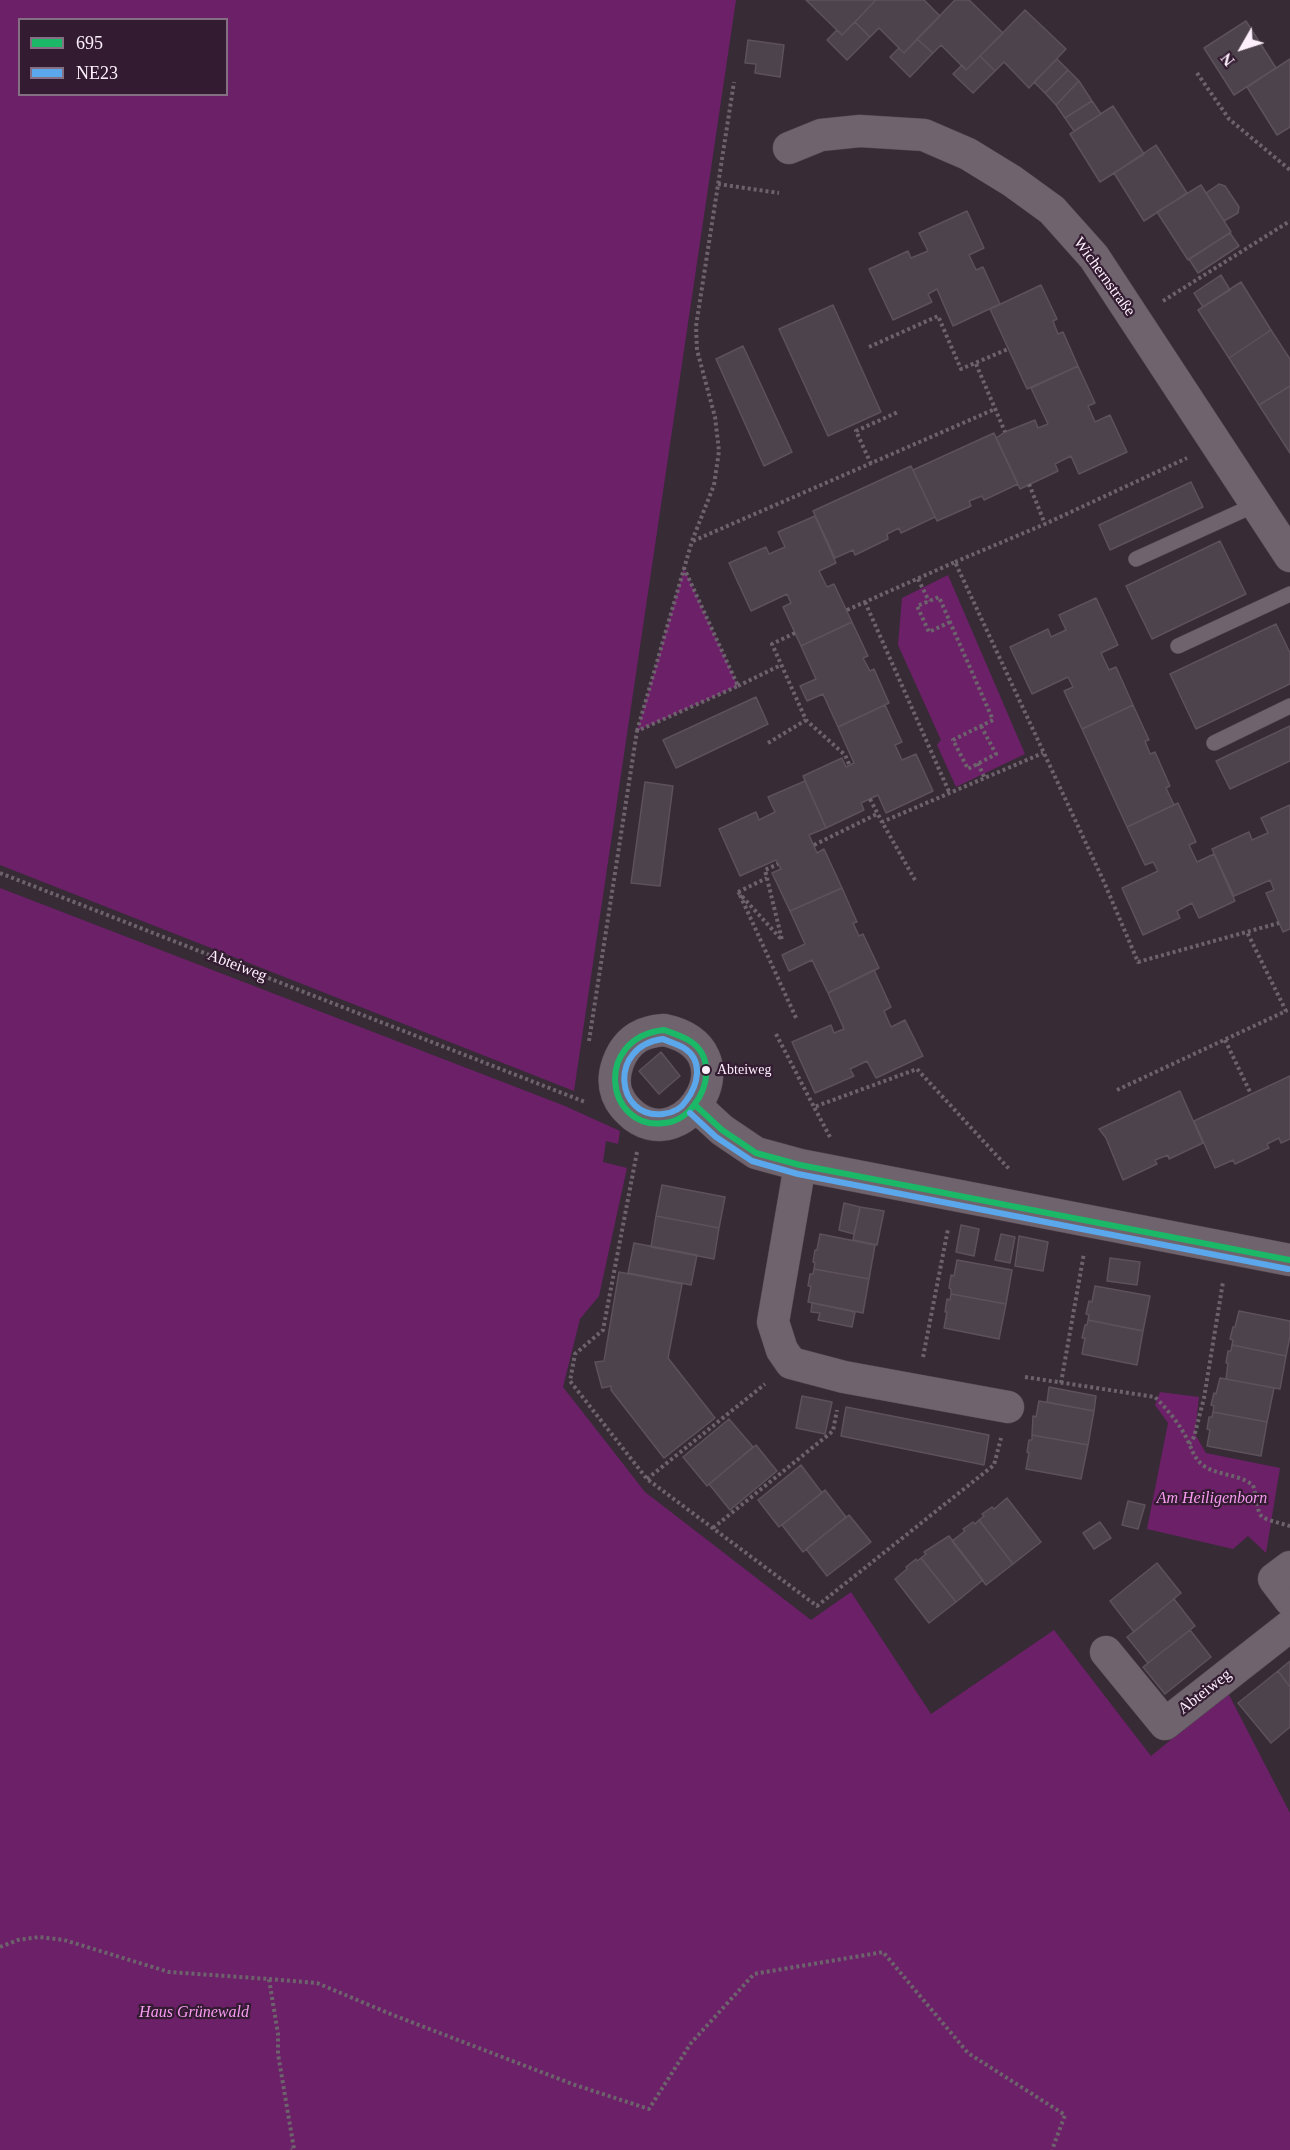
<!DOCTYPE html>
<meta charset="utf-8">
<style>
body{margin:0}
#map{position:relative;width:1290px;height:2150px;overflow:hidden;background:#372b36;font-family:Georgia,serif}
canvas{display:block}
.legend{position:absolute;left:18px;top:18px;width:210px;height:78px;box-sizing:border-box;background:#331b31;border:2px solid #847082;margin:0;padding:8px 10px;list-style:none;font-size:18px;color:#fdf0fc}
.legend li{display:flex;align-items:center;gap:12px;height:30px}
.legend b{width:30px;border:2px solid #847082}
.north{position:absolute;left:1212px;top:18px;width:60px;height:60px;-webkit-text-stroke:4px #331b31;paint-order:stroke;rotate:231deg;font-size:16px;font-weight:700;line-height:24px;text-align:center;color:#fdf0fc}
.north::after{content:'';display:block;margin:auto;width:21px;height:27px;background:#fdf0fc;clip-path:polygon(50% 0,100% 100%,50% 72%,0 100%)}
</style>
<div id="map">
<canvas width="1290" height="2150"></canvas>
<ul class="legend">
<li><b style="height:8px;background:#1ab867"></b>695</li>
<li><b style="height:8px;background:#5aa8eb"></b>NE23</li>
</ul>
<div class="north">N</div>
</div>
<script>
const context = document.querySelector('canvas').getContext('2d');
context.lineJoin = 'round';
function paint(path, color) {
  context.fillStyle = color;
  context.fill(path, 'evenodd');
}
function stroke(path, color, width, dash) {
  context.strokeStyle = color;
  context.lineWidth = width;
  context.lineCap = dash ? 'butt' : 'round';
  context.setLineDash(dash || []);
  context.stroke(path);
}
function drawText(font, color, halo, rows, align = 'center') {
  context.font = font + ' Georgia,serif';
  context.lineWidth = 4.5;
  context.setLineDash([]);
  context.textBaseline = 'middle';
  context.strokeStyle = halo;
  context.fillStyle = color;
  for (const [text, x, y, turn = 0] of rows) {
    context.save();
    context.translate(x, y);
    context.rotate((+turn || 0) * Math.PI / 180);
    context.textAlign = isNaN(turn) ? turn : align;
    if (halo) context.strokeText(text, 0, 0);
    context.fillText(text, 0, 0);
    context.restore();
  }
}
const green = new Path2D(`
 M0 0H736L574 1091 0 865ZM20 20H226V94H20Z
 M684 568 738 686 637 731Z
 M948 575 1025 754 956 787 937 745 941 740 898 645 902 598Z
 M0 888 565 1106 620 1131 618 1144 606 1141 603 1162 627 1168 599 1296 580 1319 563 1387 645 1492 811 1620 851 1592 931 1714 1054 1630 1151 1756 1228 1693 1290 1813V2150H0Z
 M1160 1392 1199 1397 1195 1434 1206 1453 1280 1468 1266 1553 1248 1536 1233 1549 1147 1529 1168 1423 1155 1405Z`);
const building = new Path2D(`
 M806 0H876L842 35Z
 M876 0H924L940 16 904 53 879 28 870 37 855 22Z
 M955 0H969L1003 33 966 70 941 45 933 53 917 39Z
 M1025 10 1066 49 1029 88 1004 62 995 71 980 56Z
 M1246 21 1276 68 1234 95 1204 48Z
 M855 22 870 37 847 60 827 40 837 30 842 35Z
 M917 39 933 53 910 77 890 57 899 48 904 53Z
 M748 40 784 45 780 77 755 73 756 64 745 63Z
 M980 56 995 71 973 93 953 74 962 65 966 70Z
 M1057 59 1068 70 1045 93 1034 82Z
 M1290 59V127L1277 135 1247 87Z
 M1068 70 1079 81 1056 105 1045 93Z
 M1079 81 1092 101 1065 118 1056 105Z
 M1092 101 1101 114 1074 131 1065 118Z
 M1113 106 1144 154 1100 182 1070 134Z
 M1156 145 1187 193 1144 221 1114 173Z
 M1219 184 1225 186 1239 207 1238 213 1224 221 1206 193Z
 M1201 185 1231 232 1188 260 1157 212Z
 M967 211 984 248 969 255 976 270 983 267 1000 304 953 326 937 289 928 294 932 302 893 320 869 269 908 251 911 258 928 251 919 233Z
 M1230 233 1239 246 1198 273 1189 259Z
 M1221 275 1230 290 1203 307 1194 293Z
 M1241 282 1271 330 1229 358 1198 310Z
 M1041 285 1057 319 1053 321 1058 334 1063 332 1078 366 1027 389 990 309Z
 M833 305 881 412 828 436 779 329Z
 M1271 330 1290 359V386L1259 405 1229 358Z
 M743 346 792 452 764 466 716 359Z
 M1078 366 1095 403 1088 406 1095 422 1110 415 1127 452 1079 474 1071 456 1055 464 1058 471 1020 489 996 438 1005 432 1035 420 1038 428 1048 424 1031 388Z
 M1290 386V453L1259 405Z
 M994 433 1018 484 984 500 982 496 969 501 971 506 937 521 913 470Z
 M911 466 935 517 901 533 899 528 887 534 888 539 855 555 853 550 835 558 813 511Z
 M1191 482 1203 507 1110 550 1099 525Z
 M815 516 836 563 819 571 827 587 834 584 852 622 801 646 783 607 791 603 787 594 751 611 729 563 766 547 769 554 785 547 778 532Z
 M1220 541 1246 594 1152 639 1126 586Z
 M1096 598 1118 645 1101 653 1109 670 1116 667 1133 705 1082 729 1064 691 1073 687 1068 677 1032 694 1010 647 1048 629 1051 637 1066 630 1059 615Z
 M852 622 868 656 863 658 870 671 874 669 889 703 838 727 823 694 807 701 800 686 816 679 801 646Z
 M1276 624 1290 653V684L1196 729 1170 674Z
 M756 697 768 724 676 768 663 740Z
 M885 705 902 742 895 745 902 760 916 754 933 791 886 813 878 795 861 803 864 810 826 828 803 776 842 758 846 767 854 763 838 727Z
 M1133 705 1149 740 1145 741 1150 754 1155 752 1170 786 1166 788 1174 805 1127 827 1082 729Z
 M1290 726V761L1230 789 1216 761Z
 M805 781 826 828 809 835 817 853 824 849 842 888 790 911 772 873 781 869 776 860 740 876 719 829 756 812 759 820 775 812 768 797Z
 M645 782 673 786 660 886 631 883Z
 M1178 803 1196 842 1189 845 1197 862 1214 854 1235 901 1199 918 1192 903 1177 911 1180 918 1143 935 1122 888 1158 871 1153 862 1145 865 1127 827Z
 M1290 805V929L1283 932 1266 893 1274 890 1270 880 1234 896 1212 849 1249 832 1252 840 1268 833 1261 818Z
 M842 888 857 922 853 923 859 936 863 934 879 968 828 993 812 960 789 971 782 955 805 944 790 911Z
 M874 970 891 1007 884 1011 891 1027 905 1020 923 1056 876 1078 867 1061 850 1069 854 1076 815 1093 792 1042 831 1025 834 1033 844 1029 828 993Z
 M661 1052 680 1076 659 1094 639 1071Z
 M1290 1076V1139L1281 1143 1279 1138 1267 1144 1269 1148 1235 1164 1233 1160 1215 1168 1194 1121Z
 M1180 1091 1203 1143 1169 1159 1168 1155 1155 1160 1157 1164 1123 1180 1106 1138 1099 1129Z
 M662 1185 725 1197 719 1228 656 1216Z
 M844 1203 860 1207 854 1234 839 1230Z
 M860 1207 884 1211 877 1245 853 1240Z
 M656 1216 719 1228 714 1259 651 1247Z
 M961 1225 979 1229 974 1256 956 1252Z
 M820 1234 875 1245 869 1279 814 1269 815 1263 813 1262 815 1250H817Z
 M1001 1234 1015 1237 1010 1263 995 1260Z
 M1019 1236 1048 1242 1043 1271 1015 1266Z
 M634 1243 697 1255 691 1285 628 1273Z
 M1110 1258 1140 1262 1137 1285 1107 1281Z
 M957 1260 1012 1270 1006 1304 951 1294V1289L949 1288 951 1275 954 1276Z
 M814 1269 869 1279 863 1313 808 1302 811 1286H808L810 1274H813Z
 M619 1272 682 1284 668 1358 715 1418 664 1458 611 1390V1386L602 1388 595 1362 604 1361Z
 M1095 1286 1150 1296 1143 1331 1088 1320 1089 1315 1086 1314 1089 1301 1092 1302Z
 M951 1294 1006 1304 999 1339 944 1328 947 1312H945L947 1299 950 1300Z
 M812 1303 855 1312 852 1327 818 1320 820 1313 811 1312Z
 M1239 1311 1290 1321V1336L1286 1356 1232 1345 1233 1340 1230 1339 1233 1327H1235Z
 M1088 1320 1143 1331 1137 1365 1082 1354 1085 1338H1082L1085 1325H1087Z
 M1232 1345 1286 1356 1280 1389 1226 1379 1228 1363H1226L1228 1351H1231Z
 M1220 1378 1274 1388 1267 1422 1213 1412 1214 1406 1211 1405 1214 1393 1216 1394Z
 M1049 1387 1096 1396 1094 1411 1047 1402Z
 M802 1396 832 1402 825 1434 796 1428Z
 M1039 1401 1094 1411 1088 1445 1032 1435 1033 1416 1036 1417Z
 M846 1407 989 1435 984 1465 841 1436Z
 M1213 1412 1267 1422 1261 1456 1207 1446 1210 1430 1207 1429 1209 1417H1212Z
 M729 1419 753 1447 707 1486 683 1457Z
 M1032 1435 1088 1445 1081 1479 1026 1469 1029 1453 1027 1452 1029 1440H1032Z
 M756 1445 777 1471 730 1510 709 1484Z
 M801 1465 822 1493 779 1527 758 1500Z
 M825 1490 846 1517 803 1552 782 1525Z
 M1007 1498 1041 1542 1013 1564 979 1520 984 1516 982 1514 992 1507 994 1509Z
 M1128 1501 1145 1505 1138 1529 1122 1525Z
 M849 1515 871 1542 827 1576 806 1549Z
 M979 1520 1013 1564 986 1585 952 1541 965 1531 963 1529 973 1522 975 1524Z
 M1100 1522 1111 1538 1094 1549 1083 1533Z
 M949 1536 983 1580 956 1602 921 1558 926 1554 924 1552Z
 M921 1558 956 1602 929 1623 895 1579 907 1569 906 1567 916 1559 917 1561Z
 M1157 1563 1181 1593 1134 1632 1110 1601Z
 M1174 1599 1195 1626 1148 1663 1127 1637Z
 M1190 1630 1211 1657 1165 1694 1143 1667Z
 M1290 1661V1687L1278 1671Z
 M1278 1671 1290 1687V1727L1271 1743 1238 1703Z`);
const path = new Path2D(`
 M1197 73 1229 119 1290 170
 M718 184 779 193
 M1163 301 1290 221
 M869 347 938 316 961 369 1008 349
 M976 364 1005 432
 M871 464 856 431 898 412
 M1029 484 1045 524
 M693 541 995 409
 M955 562 1045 524 1187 458
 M918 579 929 601
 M865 602 950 794
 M847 610 955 562 1104 882 1138 962 1279 923
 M950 622 929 632 917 606 939 597 993 720 981 726
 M795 633 772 644 806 720 845 755 849 764
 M738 686 781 665
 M981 726 996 754 968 769 953 740Z
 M637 731 692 541 714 485 719 451 715 417 697 350 696 326 734 82
 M768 743 806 720
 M978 763 985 779
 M870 799 882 822
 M814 845 877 814
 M0 873 585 1102
 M915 880 882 822 1043 753
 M738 892 782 940 765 870 778 864
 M738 892 767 878
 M740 895 797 1020
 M776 1034 814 1107
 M1225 1040 1251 1094
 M589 1041 637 731 738 686 684 568
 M1117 1090 1286 1011 1247 932
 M830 1137 814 1107 917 1069 1010 1170
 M637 1152 603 1330 575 1354 570 1381 647 1479 817 1606 994 1465 1001 1438
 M923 1357 948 1229
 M1025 1377 1155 1397C1167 1409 1179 1423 1187 1439 1192 1449 1194 1459 1204 1466 1219 1476 1236 1473 1253 1485 1263 1520 1250 1515 1290 1526
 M1061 1383 1084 1253
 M1189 1444 1194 1437 1204 1398 1223 1282
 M647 1479 765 1384
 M713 1528 833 1431 837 1410
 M0 1947 18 1940 39 1937 64 1940 169 1972 269 1979 278 2034V2054L294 2149 291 2150
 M269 1979 317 1983 393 2015 575 2085 649 2109 691 2043 754 1974 883 1952 968 2053 1065 2115 1052 2150`);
const service = new Path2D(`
 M1136 559 1257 504
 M1178 646 1290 594
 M1214 743 1290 706`);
const minor = new Path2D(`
 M789 148 821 135 860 131 924 135 968 154 1012 181 1052 210 1094 257 1290 556
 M664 1030C752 1049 687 1156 634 1116 626 1109 621 1104 617 1094 610 1075 620 1048 638 1037 646 1032 654 1031 664 1030Z
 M696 1106 722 1130 756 1153 800 1165 1290 1260
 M800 1165 773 1322 782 1350 791 1363 844 1377 1008 1407
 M1290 1567 1274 1579 1290 1600
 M1106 1652 1165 1724 1290 1626`);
const bus1 = new Path2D(`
 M664 1030C672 1033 682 1036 690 1041 713 1056 709 1086 694 1105 687 1115 676 1122 664 1123 606 1131 592 1038 664 1030Z
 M696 1106 722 1130 756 1153 800 1165 1290 1260`);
const bus2 = new Path2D(`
 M663 1039C669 1042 678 1044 684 1048 704 1061 698 1085 686 1101 681 1109 672 1113 663 1114 616 1120 607 1046 663 1039Z
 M690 1113 716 1137 752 1161 798 1174 1288 1269`);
const markers = [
 [706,1070,5,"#fdf0fc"]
];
const busNames = [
 ["Abteiweg",717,1070]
];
const streetNames = [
 ["Wichernstraße",1104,277,54],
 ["Abteiweg",237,966,21],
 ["Abteiweg",1205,1692,-38]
];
const parkNames = [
 ["Am Heiligenborn",1212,1499],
 ["Haus Grünewald",194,2013]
];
paint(green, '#6c2068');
paint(building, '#4d434c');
stroke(building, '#5d525c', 1.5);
stroke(service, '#534852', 16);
stroke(minor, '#534852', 33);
stroke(path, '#6d636c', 4, [3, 3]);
stroke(service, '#6f646e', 15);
stroke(minor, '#6f646e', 32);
stroke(bus1, '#1ab867', 6);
stroke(bus2, '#5aa8eb', 6);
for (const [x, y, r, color] of markers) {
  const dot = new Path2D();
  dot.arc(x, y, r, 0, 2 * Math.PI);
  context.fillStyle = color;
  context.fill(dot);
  stroke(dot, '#331b31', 2);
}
drawText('14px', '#fdf0fc', '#331b31', busNames, 'left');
drawText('16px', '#fdf0fc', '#331b31', streetNames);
drawText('italic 16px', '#f89bf1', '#331b31', parkNames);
</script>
